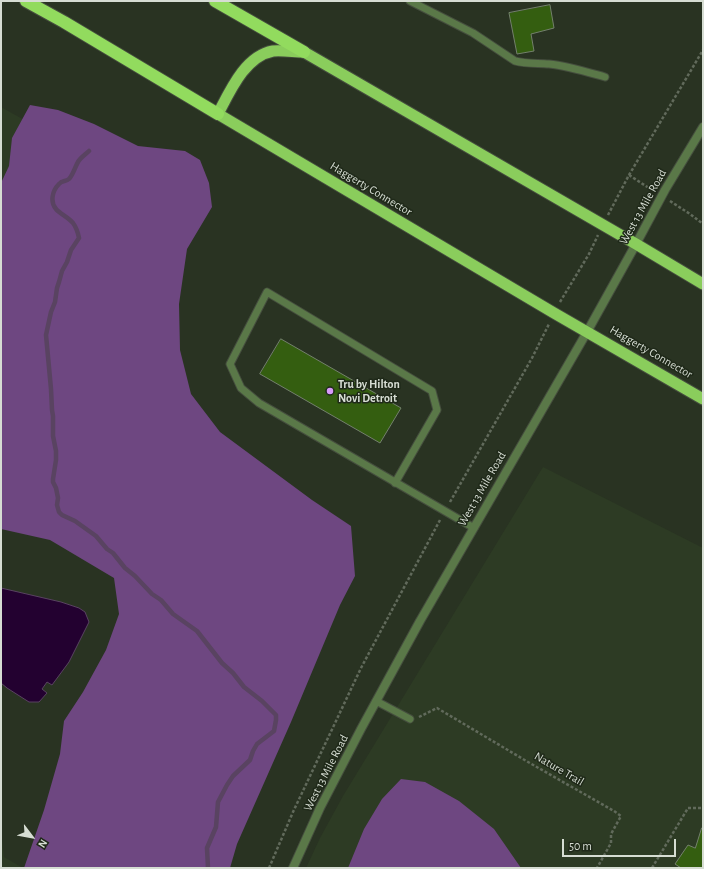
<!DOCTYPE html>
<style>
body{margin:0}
#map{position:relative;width:704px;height:869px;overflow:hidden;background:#293322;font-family:"Alegreya Sans",sans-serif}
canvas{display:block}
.frame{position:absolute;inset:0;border:2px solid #d6ddd3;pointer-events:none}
.north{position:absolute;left:12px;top:817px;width:40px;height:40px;-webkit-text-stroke:3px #1f2919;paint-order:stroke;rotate:122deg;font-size:11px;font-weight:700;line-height:16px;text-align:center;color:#d6ddd3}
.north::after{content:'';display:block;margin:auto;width:14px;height:18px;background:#d6ddd3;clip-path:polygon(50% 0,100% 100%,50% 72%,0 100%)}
.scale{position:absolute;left:562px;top:839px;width:114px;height:18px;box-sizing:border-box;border:2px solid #d6ddd3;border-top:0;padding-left:5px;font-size:12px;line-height:14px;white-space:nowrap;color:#d6ddd3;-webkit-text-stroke:3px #1f2919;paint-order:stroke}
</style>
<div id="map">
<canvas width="704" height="869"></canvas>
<div class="frame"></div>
<div class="north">N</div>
<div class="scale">50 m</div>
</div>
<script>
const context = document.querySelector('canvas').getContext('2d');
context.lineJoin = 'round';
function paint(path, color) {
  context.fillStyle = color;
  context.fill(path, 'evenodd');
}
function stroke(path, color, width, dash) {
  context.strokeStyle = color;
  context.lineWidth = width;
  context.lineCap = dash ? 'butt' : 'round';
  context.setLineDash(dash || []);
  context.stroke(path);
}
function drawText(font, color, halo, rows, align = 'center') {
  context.font = font + ' "Alegreya Sans",sans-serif';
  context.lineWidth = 3;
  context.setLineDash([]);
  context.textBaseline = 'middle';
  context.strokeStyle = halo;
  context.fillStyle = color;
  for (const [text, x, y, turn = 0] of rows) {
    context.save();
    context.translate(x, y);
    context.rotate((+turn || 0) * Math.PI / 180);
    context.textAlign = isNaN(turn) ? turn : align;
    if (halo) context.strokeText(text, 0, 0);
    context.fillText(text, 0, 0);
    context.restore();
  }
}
const built = new Path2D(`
 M1 107 35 126 1 187Z
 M543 467 703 548V868H306L320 838 343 796Z
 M1 830 4 857 23 868H1Z`);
const green = new Path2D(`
 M30 105 58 110 94 124 138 146 185 151 200 160 209 183 212 207 187 249 179 304 180 350 191 394 220 432 312 500 351 526 355 576 340 605 291 722 237 844 230 868H24L44 810 60 754 64 721 83 692 106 650 119 614 114 578 50 540 1 529V183L9 166 12 138Z
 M401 779 425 782 459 801 494 829 521 868H348L364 829 382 799Z`);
const water = new Path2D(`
 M1 588 61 602 79 608 85 612 89 622 69 662 52 685 47 682 42 689 47 693 39 702H29L7 688 1 683Z`);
const stream = new Path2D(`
 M89 151C85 155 80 158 78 162 75 167 73 175 69 179 66 182 62 180 59 184 52 191 50 202 56 209 60 214 68 217 73 223 76 227 78 233 79 238L71 250 67 262 62 271 59 282 57 288 55 302 51 312 46 335 51 389 52 410 53 416V436L56 451V460L53 479V482L56 488 58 498 57 505 59 512 62 515 75 521 96 536 107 549 113 553 125 568 135 576 152 594 161 600 173 614 197 631 222 663 233 673 244 687 262 701 276 715V720L274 731 257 744 253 751 250 760 233 776 227 785 218 802 216 827 207 848 208 868`);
const building = new Path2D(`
 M550 5 554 28 531 34 534 51 517 54 509 13Z
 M281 339 401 408 380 443 260 374Z
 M702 828H703V868H681L675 864 688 845 695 848Z`);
const path = new Path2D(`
 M629 175 652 190
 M670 201 690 214 703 224
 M608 215 629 175 703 50
 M560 302 589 254 598 235
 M450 502 532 358 549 324
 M419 717 437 708 528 762 614 811 621 816 611 834V843L597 868
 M269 868 293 812 361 668 440 520
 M652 868 688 808H703`);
const service = new Path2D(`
 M410 1 473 33 515 61C526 64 538 63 549 64 568 66 587 72 605 77
 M395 483 437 410 432 391 267 292 230 364 241 388 259 403 474 528
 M376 701 410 719`);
const tertiary = new Path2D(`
 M293 868 320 808 361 729 420 621 587 332 636 244 665 190 703 127`);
const trunk = new Path2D(`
 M703 284 636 244 304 52C295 52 282 50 273 51 245 56 230 91 218 114L554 313 703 399`);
const motorway = new Path2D(`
 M26 1 64 22 218 114
 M215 1 304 52`);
const markers = [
 [330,391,4,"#d89af8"]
];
const streetNames = [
 ["Haggerty Connector",371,189,31],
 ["West 13 Mile Road",643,207,-61],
 ["Haggerty Connector",651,352,30],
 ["West 13 Mile Road",482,489,-60],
 ["Nature Trail",559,769,30],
 ["West 13 Mile Road",326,773,-63]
];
const poiNames = [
 ["Tru by Hilton",338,384],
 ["Novi Detroit",338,398]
];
paint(built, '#2d3b24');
paint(green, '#6e4781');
paint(water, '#230130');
stroke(water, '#594361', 1);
stroke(stream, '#594361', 4.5);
paint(building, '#345e10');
stroke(building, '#73806c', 1);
stroke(service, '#454e3e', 9);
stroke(tertiary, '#454e3e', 10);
stroke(trunk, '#454e3e', 13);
stroke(motorway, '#454e3e', 14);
stroke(path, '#616a5b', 2.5, [3, 2]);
stroke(service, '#5a7848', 7);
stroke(tertiary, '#5a7848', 8);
stroke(trunk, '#8acd5c', 11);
stroke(motorway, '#92db5e', 12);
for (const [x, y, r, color] of markers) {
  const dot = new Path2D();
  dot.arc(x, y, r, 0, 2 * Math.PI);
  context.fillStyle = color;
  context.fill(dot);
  stroke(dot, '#1f2919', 1.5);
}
drawText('12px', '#d6ddd3', '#1f2919', streetNames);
drawText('bold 12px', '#d6ddd3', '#1f2919', poiNames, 'left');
</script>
